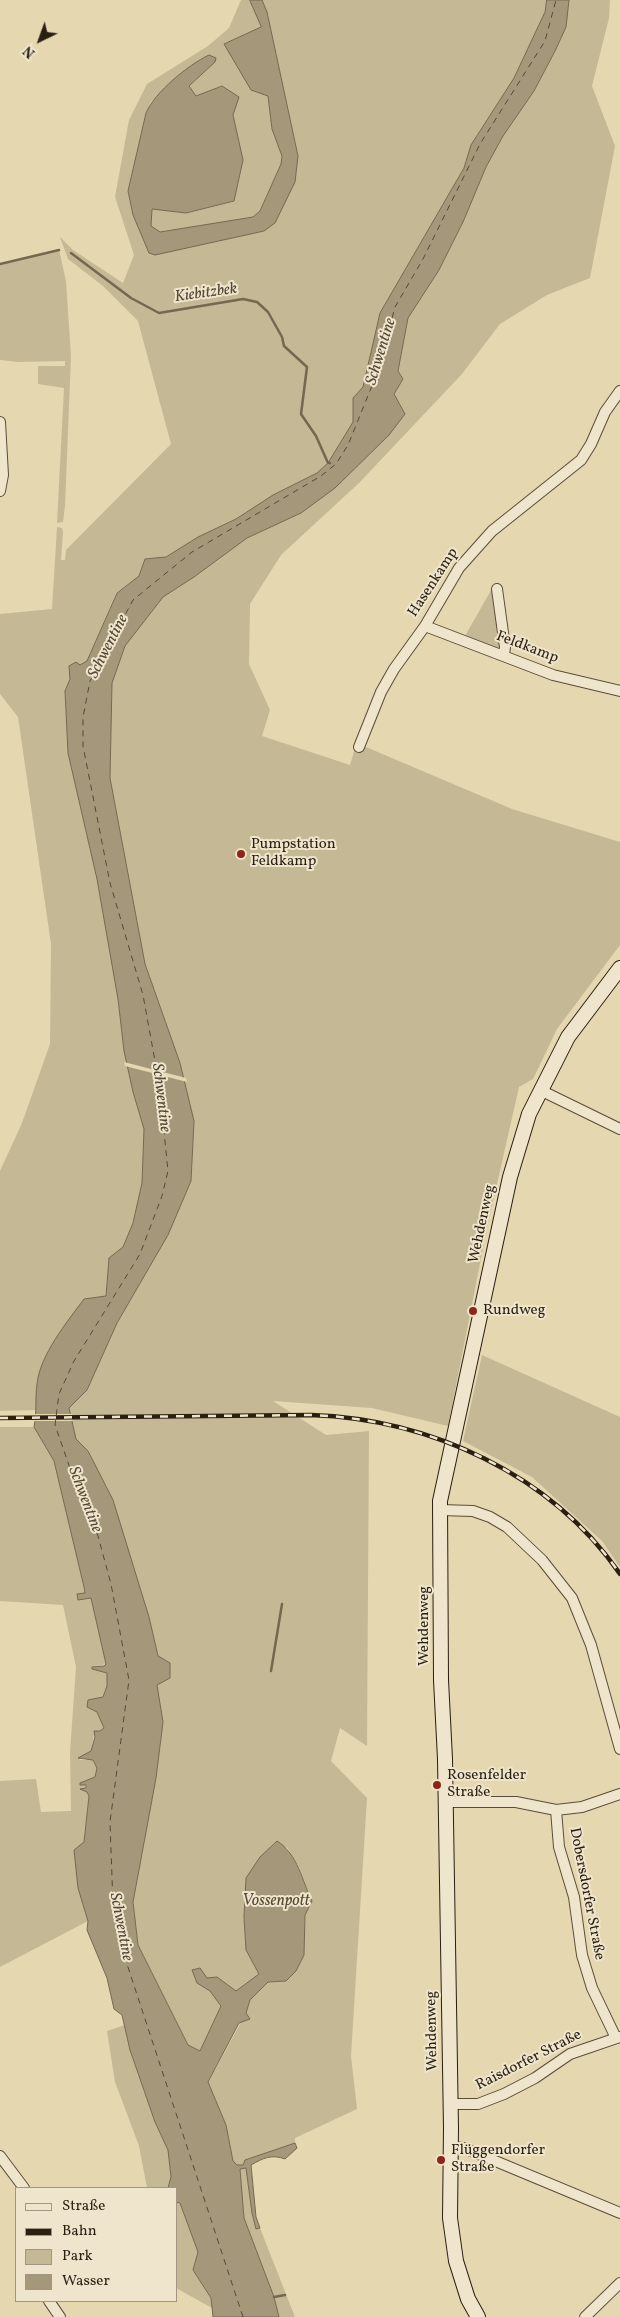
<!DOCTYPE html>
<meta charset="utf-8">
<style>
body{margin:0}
#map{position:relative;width:620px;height:2317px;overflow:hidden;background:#e5d7b0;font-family:Vollkorn,serif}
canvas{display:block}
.legend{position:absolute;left:15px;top:2187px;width:162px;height:115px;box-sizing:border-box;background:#eee5cc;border:1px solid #a09681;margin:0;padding:6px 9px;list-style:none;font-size:15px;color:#2a1f11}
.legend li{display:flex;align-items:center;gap:10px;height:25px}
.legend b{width:25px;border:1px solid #a09681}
.north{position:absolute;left:15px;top:15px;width:50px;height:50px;-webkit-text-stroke:4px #eee5cc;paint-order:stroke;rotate:222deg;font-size:14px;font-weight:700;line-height:20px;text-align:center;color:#2a1f11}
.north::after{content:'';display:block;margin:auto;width:18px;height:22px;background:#2a1f11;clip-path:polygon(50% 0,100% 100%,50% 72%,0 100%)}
</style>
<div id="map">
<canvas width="620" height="2317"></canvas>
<ul class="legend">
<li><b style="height:6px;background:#eee5cc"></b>Straße</li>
<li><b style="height:6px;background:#2a1f11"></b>Bahn</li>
<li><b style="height:14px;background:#c5b895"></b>Park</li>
<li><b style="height:14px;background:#a5987a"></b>Wasser</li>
</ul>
<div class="north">N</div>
</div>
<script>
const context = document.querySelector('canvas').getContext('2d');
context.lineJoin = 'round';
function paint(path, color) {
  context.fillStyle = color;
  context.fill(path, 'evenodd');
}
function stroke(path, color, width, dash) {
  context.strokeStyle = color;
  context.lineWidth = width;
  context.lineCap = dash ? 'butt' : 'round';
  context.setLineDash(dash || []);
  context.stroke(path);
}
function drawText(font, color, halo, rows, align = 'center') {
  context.font = font + ' Vollkorn,serif';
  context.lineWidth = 4;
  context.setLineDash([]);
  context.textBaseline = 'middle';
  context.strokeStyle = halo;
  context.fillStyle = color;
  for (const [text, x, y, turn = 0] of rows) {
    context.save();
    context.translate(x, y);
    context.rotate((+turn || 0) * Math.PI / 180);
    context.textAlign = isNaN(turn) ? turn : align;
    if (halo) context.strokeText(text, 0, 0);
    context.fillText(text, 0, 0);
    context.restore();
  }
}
const green = new Path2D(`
 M241 0H250L261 27 224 44 268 96 272 129 282 156 281 164 260 211 253 217 160 232 150 226 152 209 186 213 234 201 243 160 233 115 239 97 222 86 196 96 189 86 215 62 151 102 146 113 128 191 133 215 149 252 264 231 298 156 267 12 262 0H547L545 12 514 78 471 145 464 168 380 313 363 387 353 398V422L328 463 317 473 273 495 236 519 198 537 166 557 145 559 139 576 116 593 87 661 80 665 69 666 70 679 65 691 68 753 97 879 118 999 124 1051 133 1092 144 1129 142 1184 133 1223 123 1247 109 1258 106 1296 37 1383 38 1410 0 1411V1171L22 1123 50 1044 51 944 18 717 0 694V614L52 609 57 527 62 528 63 532 61 560H65L66 550 171 444 138 321 103 286 68 259 60 237 73 250 123 283 134 255 115 197 129 120 147 84 208 46 229 28Z
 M569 0H610L609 18 592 86 615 146 590 278 547 295 500 324 462 374 359 483 281 555 250 604 249 664 270 710 262 736 350 765 355 748 366 747 512 809 620 842V945L557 1029 533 1079 519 1087 487 1228 448 1426 372 1408 273 1401 326 1435 369 1431 367 1746 340 1728 331 1761 367 1798 351 2056 357 2109 295 2138V2143L245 2160 243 2165H237L233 2161 226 2125 208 2083 246 2013 250 2000 268 1982 285 1981 304 1955 305 1915 312 1901 298 1865 287 1847 246 1878 244 1917 246 1950 259 1974 236 1991 217 1977 197 1983 210 1991 221 2006 200 2051 188 2045 138 1945 133 1902 156 1778 163 1722 157 1685 158 1656 149 1617 88 1451 76 1439 69 1408 87 1390 117 1323 168 1235 191 1181 194 1121 180 1063 145 964 110 777 112 683 125 646 163 597 194 577 247 538 301 513 394 394 403 379 398 371 408 318 439 270 463 222 486 167 503 136 534 91 556 49 566 26Z
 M59 250 66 281 71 356 65 506 63 522 57 523 64 388 38 384V366H65V361L18 362 0 360V264Z
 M494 585 503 645 501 650 465 636Z
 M482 1355 620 1417V1567L602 1541 532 1477 463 1441Z
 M0 1427H34L54 1461 84 1587 85 1593 78 1600 91 1598 106 1664 92 1667 107 1673V1686L97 1712 104 1728 94 1735 91 1751 79 1760H93L97 1768 95 1777 82 1782 86 1788 81 1789 87 1792 89 1796 78 1888 88 1921 0 1967V1781L36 1779 41 1812 71 1811 70 1752 76 1667 63 1605 0 1601Z
 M125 2025 130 2050 155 2122 168 2150 171 2177 168 2188H147L139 2146 115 2082 107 2031Z
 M240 2168H246L252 2213 256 2229 260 2228 295 2317H279L274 2297 244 2218Z
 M176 2202 180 2203 198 2252 193 2270 211 2299 212 2308 176 2288Z`);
const water = new Path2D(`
 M250 0H262L267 12 298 156 295 182 275 223 264 231 155 255 149 253 133 215 128 191 146 113C155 92 188 65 209 55L216 58 215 62 189 86 196 96 222 86 239 97 233 115 243 160 234 201 186 213 152 209 151 226 160 232 253 217 260 211 281 164 282 156 272 129 268 96 251 90 224 44 261 27Z
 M547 0H569L566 27 556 49 534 91 503 136 486 167 463 222 439 270 408 318 398 371 403 379 394 394 405 414 389 435 335 488 301 513 247 538 194 577 163 597 125 646 112 683 110 778 145 964 180 1063 194 1121 191 1181 168 1235 117 1323 87 1390 69 1408 76 1439 88 1451 113 1500 149 1617 158 1656 170 1663V1678L157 1685 163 1722 156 1778 133 1902 138 1945 188 2045 200 2051 221 2006 210 1991 197 1983 192 1970 200 1968 207 1978 217 1977 236 1991 259 1974 246 1950 244 1917 246 1878 260 1857 277 1841C298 1854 302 1881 312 1901L305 1915 304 1955 296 1971 286 1981 268 1982 250 2000 246 2013 250 2019 239 2023 208 2082 226 2125 233 2161 237 2165H243L245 2160 295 2143 297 2148 285 2159C272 2154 263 2158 251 2165L256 2217 260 2228 256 2229 252 2213 246 2168 240 2169 244 2218 274 2297 279 2317H213L211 2298 193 2270 198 2252 180 2203 176 2202V2188H168L171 2177 168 2150 155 2122 130 2050 122 2015 114 2009 107 1978 87 1930 88 1921 78 1888 74 1850 84 1842 89 1796 87 1792 80 1789 86 1788V1785H80V1783L95 1777 97 1768 93 1760 78 1758 91 1751 95 1737 94 1731H100L104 1728 97 1712 87 1707 88 1700 103 1697 107 1686V1673L92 1669V1667L104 1666 106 1664 91 1598 78 1600 77 1594 85 1593 84 1587 54 1461 34 1427C37 1412 35 1399 37 1384 40 1355 67 1322 84 1299L106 1296 109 1258 123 1247 133 1223 142 1183 144 1129 133 1092 124 1051 118 999 97 879 68 753 65 691 70 679 69 666 76 662 80 665 87 661 117 593 139 576 145 559 166 557 198 537 236 519 273 495 317 473 328 463 353 422V398L363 387 380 313 464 168 471 145 514 78 545 12Z`);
const pier = new Path2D(`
 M124 1062 186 1078 187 1082 125 1066Z
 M34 1414H72L73 1421H33Z`);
const stream = new Path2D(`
 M71 253 131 298 159 313 243 299 257 302 268 312 282 337 284 346 307 367 301 414 316 436 328 463H330
 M0 264 59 250
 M271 1671 282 1604
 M274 2297 285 2295`);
const ferry = new Path2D(`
 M243 2317 123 1952 113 1905 110 1822 129 1680 111 1584 98 1536 72 1474 55 1425 59 1394 74 1361 140 1254 162 1196 168 1171 159 1083 143 995 110 883 83 746V717L90 681 133 600 192 552 321 476 336 464 348 445 378 371 395 307 423 259 480 144 545 41 556 0`);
const street = new Path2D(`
 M0 422 3 475 0 491
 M497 589 505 647 504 655
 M425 626 553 675 620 691
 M359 747 381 692 394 669 425 626 459 568 492 531 581 460 591 444 605 412 620 391
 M540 1090 620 1129
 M440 1510 473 1511 490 1517 507 1527 542 1560 572 1598 591 1645 620 1749
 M445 1802H516L556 1810 582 1807 620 1794
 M556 1810 559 1847 574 1897 582 1955 592 1988 616 2038
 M451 2104H478L504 2094 535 2078 570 2054 620 2037
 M451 2147 464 2148 620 2213
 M0 2156 24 2188
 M49 2301 60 2317
 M585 2317 620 2283`);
const secondary = new Path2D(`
 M478 2317 468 2299 456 2261 450 2218 451 2128 445 1759 441 1680 440 1501 510 1177 529 1114 568 1037 620 968`);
const rail = new Path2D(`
 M0 1418 311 1415C430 1419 551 1474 620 1574`);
const markers = [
 [241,854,5,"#8f2418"],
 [473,1311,5,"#8f2418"],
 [437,1785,5,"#8f2418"],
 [441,2160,5,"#8f2418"]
];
const streetNames = [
 ["Hasenkamp",434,583,-57],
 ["Feldkamp",527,648,21],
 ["Wehdenweg",483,1224,-78],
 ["Wehdenweg",425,1626,-90],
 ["Dobersdorfer Straße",586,1894,79],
 ["Wehdenweg",433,2031,-91],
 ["Raisdorfer Straße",529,2061,-27]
];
const poiNames = [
 ["Pumpstation",251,845],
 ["Feldkamp",251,862],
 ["Rundweg",483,1311],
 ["Rosenfelder",447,1776],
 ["Straße",447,1793],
 ["Flüggendorfer",451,2151],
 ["Straße",451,2168]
];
const waterNames = [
 ["Kiebitzbek",206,294,-8],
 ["Schwentine",382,352,-73],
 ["Schwentine",109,647,-63],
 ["Schwentine",160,1098,83],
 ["Schwentine",84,1500,69],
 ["Vossenpott",276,1902],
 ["Schwentine",120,1927,79]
];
paint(green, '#c5b895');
paint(water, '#a5987a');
stroke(water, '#746850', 1);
paint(pier, '#e5d7b0');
stroke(stream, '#746850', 2.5);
stroke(ferry, '#554936', 1, [6, 5]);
stroke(street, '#594d39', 12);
stroke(secondary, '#2a1f11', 16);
stroke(street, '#eee5cc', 10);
stroke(secondary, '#eee5cc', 14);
stroke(rail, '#2a1f11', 4.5);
stroke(rail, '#eee5cc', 2.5, [8]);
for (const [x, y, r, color] of markers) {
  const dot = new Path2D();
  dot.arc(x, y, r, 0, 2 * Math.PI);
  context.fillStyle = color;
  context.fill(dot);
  stroke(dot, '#eee5cc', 2);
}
drawText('15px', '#2a1f11', '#eee5cc', streetNames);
drawText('15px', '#2a1f11', '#eee5cc', poiNames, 'left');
drawText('italic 16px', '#554936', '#eee5cc', waterNames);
</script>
